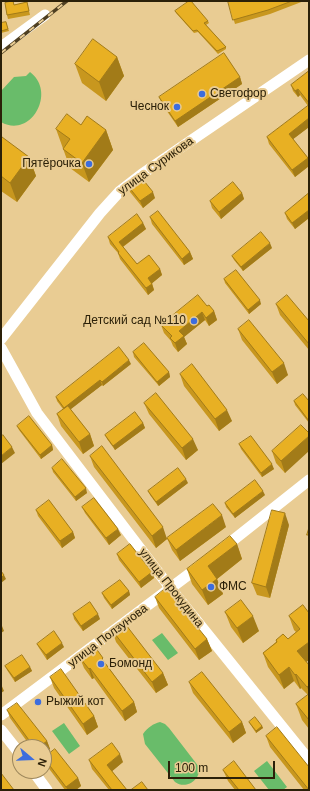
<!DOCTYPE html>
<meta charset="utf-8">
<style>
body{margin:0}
#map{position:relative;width:310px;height:791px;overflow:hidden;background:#e9cc93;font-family:Helvetica,sans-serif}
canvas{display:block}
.frame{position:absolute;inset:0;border:2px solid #2b2008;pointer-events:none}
.north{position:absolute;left:12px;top:739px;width:40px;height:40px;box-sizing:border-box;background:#e9cc93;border:1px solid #9d875b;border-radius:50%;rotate:109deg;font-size:11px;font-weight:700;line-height:16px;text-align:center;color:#2b2008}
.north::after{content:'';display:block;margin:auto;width:14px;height:18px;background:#3d6ddd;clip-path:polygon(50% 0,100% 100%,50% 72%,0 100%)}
.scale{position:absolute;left:168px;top:761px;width:107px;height:18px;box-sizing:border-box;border:2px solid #2b2008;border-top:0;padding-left:5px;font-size:12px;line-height:14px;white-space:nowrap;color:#2b2008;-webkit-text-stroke:3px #e9cc93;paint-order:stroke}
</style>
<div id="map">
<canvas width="310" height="791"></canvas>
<div class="frame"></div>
<div class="north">N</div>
<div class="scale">100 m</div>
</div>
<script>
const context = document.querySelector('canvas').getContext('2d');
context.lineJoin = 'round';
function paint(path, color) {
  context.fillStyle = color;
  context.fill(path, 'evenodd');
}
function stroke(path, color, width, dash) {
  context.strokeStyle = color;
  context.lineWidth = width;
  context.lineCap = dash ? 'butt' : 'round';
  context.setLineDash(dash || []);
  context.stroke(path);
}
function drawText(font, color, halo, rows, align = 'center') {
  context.font = font + ' Helvetica,sans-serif';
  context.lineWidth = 4;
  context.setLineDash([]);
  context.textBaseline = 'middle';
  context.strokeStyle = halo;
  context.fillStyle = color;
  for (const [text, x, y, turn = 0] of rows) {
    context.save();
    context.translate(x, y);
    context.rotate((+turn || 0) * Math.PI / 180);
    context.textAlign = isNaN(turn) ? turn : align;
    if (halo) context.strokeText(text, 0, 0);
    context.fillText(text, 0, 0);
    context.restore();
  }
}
const green = new Path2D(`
 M30 72C57 92 31 139 1 122V91L14 77 26 76Z
 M162 633 178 653 168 660 152 640Z
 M160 722 165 724 169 728 199 767C201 780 186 790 175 782L145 744 143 734C148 727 153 724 160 722Z
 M64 723 80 746 69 754 52 731Z
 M267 761 287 787 283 790H269L254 771Z`);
const minor = new Path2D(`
 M1 47 45 15
 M1 339 100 213 120 191 142 174 309 60
 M1 348 37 413 171 589 309 760
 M222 549 309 480
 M1 715 200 566
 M1 730 20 754
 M33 771 47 790`);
const rail = new Path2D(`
 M1 53 67 1`);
const wall = new Path2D(`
 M13 1 14 5 27 2 30 15 8 19 7 15Z
 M228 1H304L270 14 235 24Z
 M175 11 208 21 209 23 206 25 226 47V49L218 54 198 32 194 33 176 13Z
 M6 22 9 31 1 33V23Z
 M117 57 124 76 106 101 82 83 75 64Z
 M309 71V127L293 139 308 158 309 160V166L295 177 269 144 267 137 308 106 300 95 298 97 293 91 291 85Z
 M240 77 242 84 178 127 162 104 159 97Z
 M81 125 106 130 113 150 89 182 70 168 56 129Z
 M1 139 29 157 36 176 17 202 1 191Z
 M128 186 155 198 143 208 130 192Z
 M242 193 244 199 221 219 212 208 210 201Z
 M309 193V218L295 229 287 219 285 213Z
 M150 217 190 252 193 259 184 265 152 224Z
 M143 223 146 229 123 247 137 264 160 269 162 275 152 283 154 290 148 295 120 259 118 253 110 244 108 237Z
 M272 248 243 271 234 260 232 256Z
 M224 279 261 304 249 314 225 283Z
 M276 304 309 321V350L280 315Z
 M207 306 214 311 217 320 209 326 205 320 184 337 187 344 178 352 173 346 171 341 164 333 161 325Z
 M238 329 288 375 277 384 242 340Z
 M133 352 169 372 170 377 159 386 134 357Z
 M131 364 103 386 102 385 70 409 90 434 94 446 83 454 61 426 57 414 63 409 57 401 56 397Z
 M180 374 232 421 219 431 184 386Z
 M294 401H309V423L295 405Z
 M144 403 198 450 186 460 149 414Z
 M143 423 145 428 115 450 107 439 105 435Z
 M17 426 52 445 53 450 41 459 19 430Z
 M309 433 285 473 276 463 272 451Z
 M239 444 274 469 262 477 241 449Z
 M90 456 167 539 156 548 94 467Z
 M52 468 87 493 76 501 53 472Z
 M188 483 158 506 150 495 148 491Z
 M265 495 235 518 226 507 225 503Z
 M82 507 121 535 109 545 85 513Z
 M36 510 73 532 75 538 62 548 38 516Z
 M289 525 270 598 257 595 252 583Z
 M226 527 180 561 172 550 167 538Z
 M237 544 242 559 217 579 223 594 208 605 192 584 187 569Z
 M117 554 152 572 154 578 141 588 119 560Z
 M129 591 130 595 112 609 104 598 102 593Z
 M155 597 207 639 212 651 199 660 159 608Z
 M303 605 309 660 306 662 309 665V729L302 720 296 704 308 695 301 688 300 689 294 681 284 689 268 667 263 653 276 642V640L288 639 296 632 294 630 289 616Z
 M225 612 259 631 243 643 231 627Z
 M73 614 100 619 83 631 74 619Z
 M112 630 163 673 168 685 156 693 116 642Z
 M37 644 64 647 47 660 39 648Z
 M80 658 106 664 134 702 137 712 125 721 94 678 92 679 84 668Z
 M5 666 30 667 32 671 15 682 7 670Z
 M50 677 94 716 98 727 87 735 54 688Z
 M189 682 242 722 246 733 233 743 193 693Z
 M7 710 47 741 50 749 44 753V747H31L10 718Z
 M249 722 262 726 263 728 256 733 250 724Z
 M266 736 309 767V790H304L270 747Z
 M44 758 78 778 81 786 76 790H65L47 766Z
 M89 760 123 762 112 771 127 790H109L92 769Z
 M223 770 256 790H235L228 781Z`);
const shadedWall = new Path2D(`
 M117 57 124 76 106 101 99 82Z
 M240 77 242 84 178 127 175 121Z
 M298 89 300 95 298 97 295 91Z
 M309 118V127L292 140 289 134Z
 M106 130 113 150 89 182 82 163Z
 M29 157 36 176 17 202 10 183Z
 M308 158 309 160V166L295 177 292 170Z
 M153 192 155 198 143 208 140 201Z
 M242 193 244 199 221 219 219 212Z
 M309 210V218L295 229 292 223Z
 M143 223 146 229 121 248 119 242Z
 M270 243 272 248 243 271 241 267Z
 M190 252 193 259 184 265 182 259Z
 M160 269 162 275 150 285 148 278Z
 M152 284 154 290 148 295 146 288Z
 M260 300 261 304 249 314 248 310Z
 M214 311 217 320 209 326 206 318Z
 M202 312 205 320 184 337 187 344 178 352 175 343 179 331Z
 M129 360 131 364 103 386 102 382Z
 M284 363 288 375 277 384 272 372Z
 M169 372 170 377 159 386 157 382Z
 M100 380 102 385 66 413 64 408Z
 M227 410 232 421 219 431 215 419Z
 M143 423 145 428 115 450 113 446Z
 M90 434 94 446 83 454 79 442Z
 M309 436V451L285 473 281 461Z
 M193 439 198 450 186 460 182 448Z
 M52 445 53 450 41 459 40 455Z
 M12 447 15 453 1 464V456Z
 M272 464 274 469 262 477 261 473Z
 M186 479 188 483 158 506 156 502Z
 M86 488 87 493 76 501 75 497Z
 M263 491 265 495 235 518 233 514Z
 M285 513 289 525 270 598 266 587Z
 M222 515 226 527 180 561 176 550Z
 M163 527 167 539 156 548 152 536Z
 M118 529 121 535 109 545 106 538Z
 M73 532 75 538 62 548 60 541Z
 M237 544 242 559 217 579 223 594 208 605 202 590 208 566Z
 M152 572 154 578 141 588 139 582Z
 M4 575 6 579 1 583V578Z
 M129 591 130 595 112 609 111 605Z
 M98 614 100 619 83 631 81 626Z
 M253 616 259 631 243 643 237 628Z
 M2 626 4 631 1 633V627Z
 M207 639 212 651 199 660 195 649Z
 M309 642V660L302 665 297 651Z
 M62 643 64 647 47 660 46 655Z
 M30 667 32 671 15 682 14 678Z
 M289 667 294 681 284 689 279 675Z
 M90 668 94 678 92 679 89 669Z
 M163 673 168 685 156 693 152 682Z
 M296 674 301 688 300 689 295 675Z
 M1 684 4 691 1 693Z
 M309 685V692L307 687Z
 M134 702 137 712 125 721 122 711Z
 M94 716 98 727 87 735 83 724Z
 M242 722 246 733 233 743 229 732Z
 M262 726 263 728 256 733V731Z
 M47 741 50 749 44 753V747H39Z
 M120 754 123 762 110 773 107 765Z
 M78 778 81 786 76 790H68L66 787Z`);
const building = new Path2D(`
 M13 1 14 5 27 2 29 11 7 15 5 3Z
 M189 1H191L208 21 204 23 226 47 217 51 197 30 193 31 175 11Z
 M228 1H292L268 10 233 20Z
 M6 22 8 29 1 31V23Z
 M93 39 117 57 99 82 75 64Z
 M224 53 240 77 175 121 159 97Z
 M309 71V103L298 89 295 91 291 85Z
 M309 105V118L289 134 308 158 292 170 267 137Z
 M67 114 81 125 87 116 106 130 82 163 63 149 70 139 56 129Z
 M2 137 29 157 10 183 1 176V139Z
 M140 176 153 192 140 201 128 186Z
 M233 182 242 193 219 212 210 201Z
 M309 193V210L292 223 285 213Z
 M158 211 190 252 182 259 150 217Z
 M137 214 143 223 119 242 137 264 149 255 160 269 148 278 152 284 146 288 118 253 119 252 108 237Z
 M261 232 270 243 241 267 232 256Z
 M236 270 260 300 248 310 224 279Z
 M198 295 207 306 209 305 214 311 206 318 202 312 179 331 184 336 175 343 170 338 172 336 161 325Z
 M287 295 309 321V344L276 304Z
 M249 320 284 363 272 372 238 329Z
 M144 343 169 372 157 382 133 352Z
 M119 347 129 360 102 382 100 380 64 408 56 397Z
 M192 364 227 410 215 419 180 374Z
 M156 393 193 439 182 448 144 403Z
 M303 394 309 401V421L294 401Z
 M68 406 90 434 79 442 57 414Z
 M135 412 143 423 113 446 105 435Z
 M29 416 52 445 40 455 17 426Z
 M301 425 309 433V436L281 461 272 451Z
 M3 435 12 447 1 456V437Z
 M251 436 272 464 261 473 239 444Z
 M102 446 163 527 152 536 90 456Z
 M62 459 86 488 75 497 52 468Z
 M178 468 186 479 156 502 148 491Z
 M255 480 263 491 233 514 225 503Z
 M94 498 118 529 106 538 82 507Z
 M49 500 73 532 60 541 36 510Z
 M213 504 222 515 176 550 167 538Z
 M272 510 285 513 266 587 252 583Z
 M309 528V535H307Z
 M230 536 237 544 208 566 217 579 202 590 187 569Z
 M130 544 152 572 139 582 117 554Z
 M1 571 4 575 1 578Z
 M120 580 129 591 111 605 102 593Z
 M166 588 207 639 195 649 155 597Z
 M241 600 253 616 237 628 225 612Z
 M90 602 98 614 81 626 73 614Z
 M303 605 309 613V642L297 651 309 665V685L307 687 296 674 295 675 289 667 279 675 263 653 277 642 276 640 283 634 288 639 300 629 289 616Z
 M123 621 163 673 152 682 112 630Z
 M54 631 62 643 46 655 37 644Z
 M95 647 103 658 102 659 134 702 122 711 90 668 89 669 80 658Z
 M22 655 30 667 14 678 5 666Z
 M61 669 94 716 83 724 50 677Z
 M202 672 242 722 229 732 189 682Z
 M309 694V720L296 704Z
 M17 703 47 741 39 747H34L7 710Z
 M255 717 262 726 256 731 249 722Z
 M277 727 309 767V790L266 736Z
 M112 743 120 754 107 765 127 790H112L89 760Z
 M55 749 78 778 66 787 44 758Z
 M234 761 256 790H239L223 770Z
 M1 773 14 790H1Z
 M142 782 148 790H131Z`);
const markers = [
 [202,94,4,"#3d6ddd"],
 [177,107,4,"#3d6ddd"],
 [89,164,4,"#3d6ddd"],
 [194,321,4,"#3d6ddd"],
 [211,587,4,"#3d6ddd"],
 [101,664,4,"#3d6ddd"],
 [38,702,4,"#3d6ddd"]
];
const poiNames = [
 ["Светофор",210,94],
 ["Чеснок",169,107,"right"],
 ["Пятёрочка",81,164,"right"],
 ["Детский сад №110",186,321,"right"],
 ["ФМС",219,587],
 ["Бомонд",109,664],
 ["Рыжий кот",46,702]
];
const streetNames = [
 ["улица Сурикова",156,166,-36],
 ["улица Прокудина",171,588,52],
 ["улица Ползунова",108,636,-37]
];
paint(green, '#69bc6a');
stroke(minor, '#fff', 11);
stroke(rail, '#4f4022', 3.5);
stroke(rail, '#e9cc93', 2, [6]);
paint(wall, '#c8971e');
paint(shadedWall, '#a27b18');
paint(building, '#e8b023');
stroke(building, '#a27b18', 1);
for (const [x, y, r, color] of markers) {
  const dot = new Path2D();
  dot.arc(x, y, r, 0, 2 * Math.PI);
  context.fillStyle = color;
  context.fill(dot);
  stroke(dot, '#e9cc93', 1.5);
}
drawText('12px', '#2b2008', '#e9cc93', poiNames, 'left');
drawText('12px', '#2b2008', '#e9cc93', streetNames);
</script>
